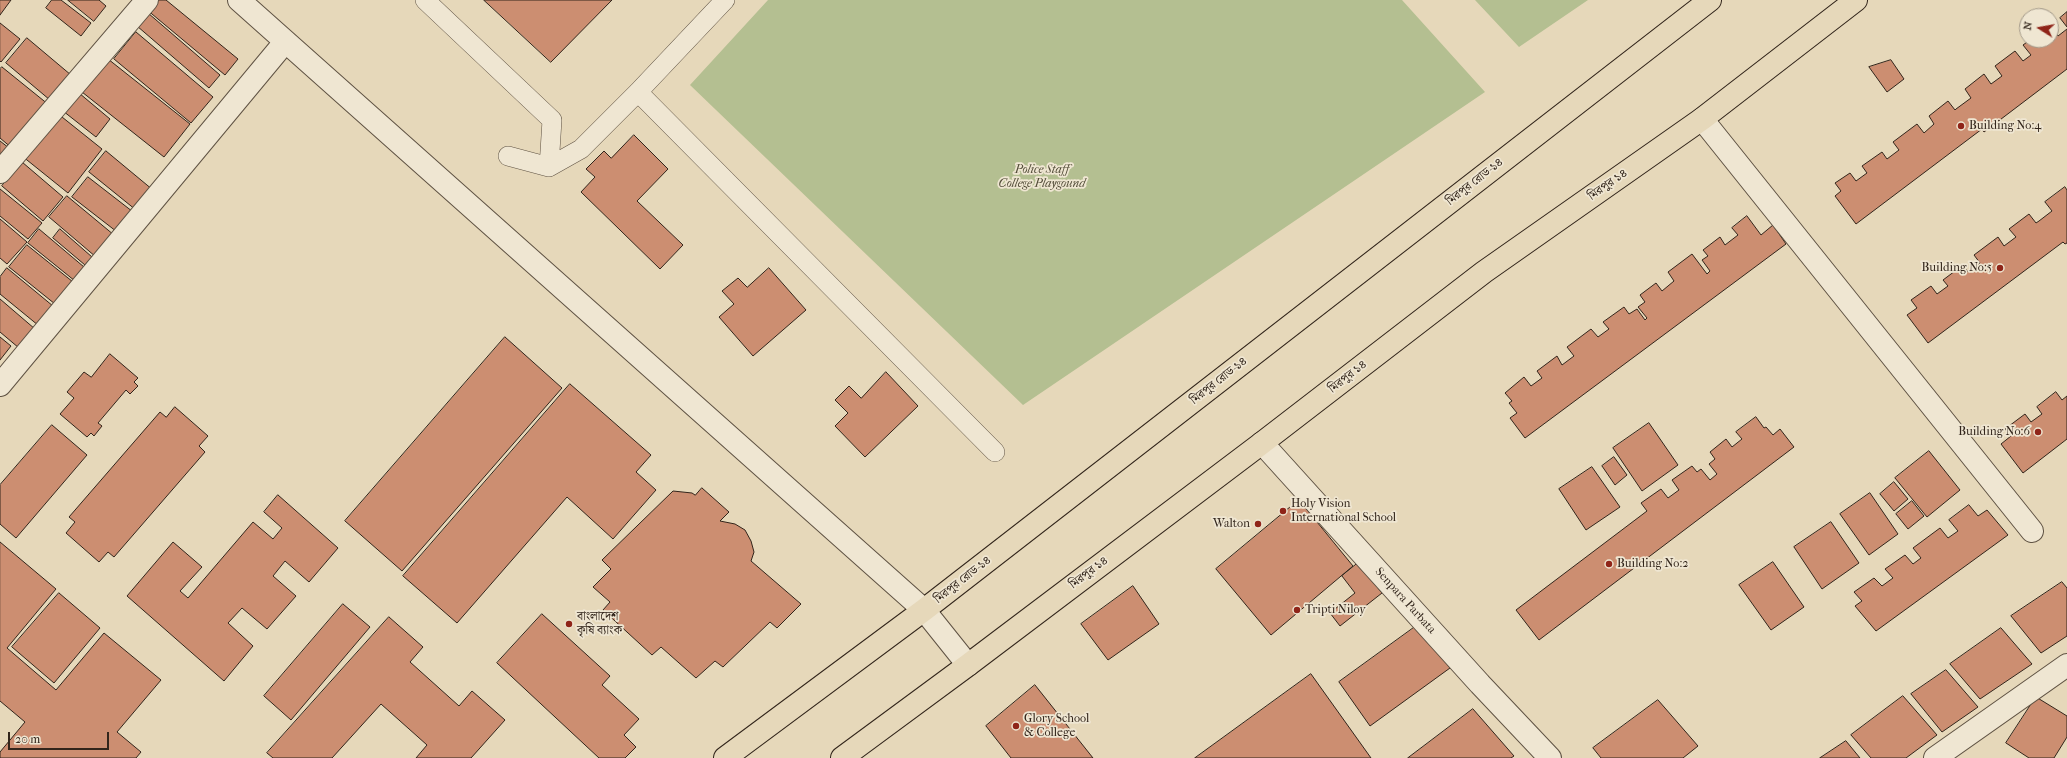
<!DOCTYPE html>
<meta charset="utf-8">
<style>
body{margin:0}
#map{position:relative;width:2067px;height:758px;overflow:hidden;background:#e6d8ba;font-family:"IM FELL French Canon",serif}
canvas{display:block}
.north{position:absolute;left:2019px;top:8px;width:40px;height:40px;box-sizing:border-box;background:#efe6d2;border:1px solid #a39989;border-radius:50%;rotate:281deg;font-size:11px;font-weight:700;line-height:16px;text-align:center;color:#32251b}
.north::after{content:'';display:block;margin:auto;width:14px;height:18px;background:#8f2418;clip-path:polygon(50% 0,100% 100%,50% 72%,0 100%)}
.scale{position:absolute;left:8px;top:732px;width:101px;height:18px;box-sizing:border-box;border:2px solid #32251b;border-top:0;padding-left:5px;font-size:12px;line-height:14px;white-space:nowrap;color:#32251b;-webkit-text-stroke:3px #efe6d2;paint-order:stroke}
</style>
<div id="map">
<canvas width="2067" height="758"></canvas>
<div class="north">N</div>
<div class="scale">20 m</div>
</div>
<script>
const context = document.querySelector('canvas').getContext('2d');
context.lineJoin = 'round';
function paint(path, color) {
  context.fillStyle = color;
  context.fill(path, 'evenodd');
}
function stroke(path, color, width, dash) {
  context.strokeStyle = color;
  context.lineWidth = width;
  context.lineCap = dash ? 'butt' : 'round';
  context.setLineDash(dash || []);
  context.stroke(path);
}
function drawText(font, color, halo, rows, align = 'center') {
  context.font = font + ' "IM FELL French Canon","Noto Serif Bengali",serif';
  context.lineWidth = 3.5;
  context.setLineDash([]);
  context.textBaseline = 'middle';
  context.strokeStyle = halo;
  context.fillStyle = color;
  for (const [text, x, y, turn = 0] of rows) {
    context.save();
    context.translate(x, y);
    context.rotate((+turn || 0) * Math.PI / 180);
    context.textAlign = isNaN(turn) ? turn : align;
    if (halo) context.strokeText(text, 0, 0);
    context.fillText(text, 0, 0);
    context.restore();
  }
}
const green = new Path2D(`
 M768 0H1402L1485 92 1023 405 690 85Z
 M1475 0H1588L1519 47Z`);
const building = new Path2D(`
 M0 0H11L0 15Z
 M52 0H61L91 23 81 36 46 8Z
 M68 0H99L106 6 94 21Z
 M153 0H166L238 59 225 75 146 9Z
 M484 0H612L551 62Z
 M2067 12V27L2060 18Z
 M148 13 220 75 209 88 137 26Z
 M0 23 20 39 1 62 0 61Z
 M2051 26 2058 36 2067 29V69L1984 132 1982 129 1856 224 1835 196 1841 191 1835 183 1850 173 1856 181 1867 173 1862 166 1882 152 1887 159 1899 150 1893 142 1917 124 1924 133 1934 124 1929 116 1948 101 1955 110 1956 109 1971 98 1965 89 1984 74 1991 84 2002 76 1995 66 2015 51 2023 61 2031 55 2023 45 2030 40H2051Z
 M136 32 213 97 191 123 114 59Z
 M27 38 71 75 50 100 6 63Z
 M108 59 190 124 164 157 82 92Z
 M1891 60 1904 79 1887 92 1869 67Z
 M2 67 49 105 13 149 0 138V69Z
 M79 93 110 119 96 137 63 111Z
 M57 113 102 149 68 193 22 156Z
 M634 135 668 169 637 201 683 245 660 269 581 192 595 177 586 169 604 151 611 158Z
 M0 141 9 148 0 159Z
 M106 151 153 190 136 210 89 172Z
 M22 162 63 197 43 221 2 186Z
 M88 177 137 215 121 235 72 197Z
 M2065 187 2067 190V243L2065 244 2063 242 1928 343 1907 315 1917 308 1911 300 1931 286 1937 294 1948 286 1943 280 1963 265 1968 272 1980 263 1974 255 1998 237 2004 246 2016 237 2009 229 2029 214 2036 223 2039 221 2052 211 2045 202Z
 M0 189 42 223 28 239 0 216Z
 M67 196 114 235 96 257 49 217Z
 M1747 216 1761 235 1773 225 1786 244 1525 438 1510 418 1517 413 1509 403 1512 401 1505 393 1524 377 1531 386 1542 378 1537 371 1557 356 1562 365 1574 356 1567 347 1591 329 1598 337 1609 329 1603 322 1624 307 1629 314 1637 309 1645 320 1647 318 1638 307 1645 302 1640 295 1656 283 1662 291 1674 281 1668 272 1692 254 1707 274 1710 271 1702 260 1708 256 1703 250 1720 237 1725 245 1738 235 1732 228Z
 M0 219 27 242 7 264 0 258Z
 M39 229 84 267 75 281 28 243Z
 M60 229 92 257 85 265 53 238Z
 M27 245 78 286 60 308 9 267Z
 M7 268 59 311 44 330 0 294V277Z
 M769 268 806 310 753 356 719 317 734 304 722 291 738 278 747 287Z
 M0 299 35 329 19 348 0 332Z
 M0 337 11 346 0 360Z
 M505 337 562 388 402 571 345 521Z
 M110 354 138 378 134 382 138 386 130 394 126 390 98 423 102 426 94 436 91 433 87 437 60 414 74 398 67 392 84 372 91 377Z
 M886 372 918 406 865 457 835 426 848 413 835 400 849 386 861 398Z
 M570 384 651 455 636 472 656 490 613 539 567 497 457 623 403 576Z
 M2056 392 2062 400 2067 396V439L2023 473 2001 444 2011 436 2005 429 2025 414 2031 422 2042 414 2037 407Z
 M175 407 208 436 199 446 205 452 114 557 108 552 99 562 66 533 75 522 69 517 160 412 166 417Z
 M1756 417 1764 428 1766 427 1773 435 1780 429 1794 447 1539 640 1516 610 1647 511 1641 503 1661 489 1668 498 1679 490 1672 480 1692 466 1697 472 1701 469 1710 480 1717 474 1709 464 1715 459 1710 452 1726 439 1732 447 1742 439 1736 432Z
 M1649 423 1678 465 1642 491 1613 448Z
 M52 425 87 455 16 538 0 524V485Z
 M1929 451 1960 490 1927 517 1895 478Z
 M1614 457 1627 475 1615 485 1602 466Z
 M1592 467 1620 507 1586 530 1559 489Z
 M1894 482 1908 499 1894 511 1880 494Z
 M702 488 729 512 720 521 735 524 745 530 751 541 754 552 751 561 801 604 777 628 770 622 723 667 715 661 696 678 661 647 652 655 603 610 610 602 593 587 611 569 602 560 673 491 692 493 695 495Z
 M1870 493 1898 534 1869 555 1840 514Z
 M278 495 338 548 309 582 285 561 273 576 296 596 267 629 242 608 228 623 253 646 224 681 127 596 173 542 202 567 180 591 188 598 253 522 273 539 282 528 264 512Z
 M1299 500 1353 566 1271 635 1216 569Z
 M1912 501 1924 516 1908 529 1896 514Z
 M1969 505 1978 516 1987 510 2008 535 1876 631 1855 606 1862 601 1854 592 1874 578 1882 586 1893 578 1885 569 1905 555 1913 564 1921 558 1913 548 1940 528 1948 538 1958 531 1949 520Z
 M1831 522 1859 563 1822 589 1794 547Z
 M0 542 56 589 7 648 56 690 104 633 161 680 117 732 141 752 136 758H0V752L25 722 0 701Z
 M1773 562 1804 607 1771 630 1739 585Z
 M1358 563 1382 593 1340 626 1330 613 1355 593 1342 576Z
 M2062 582 2067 588V636L2041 653 2011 616Z
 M1133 586 1159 624 1108 660 1081 624Z
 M59 593 100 628 54 683 12 647Z
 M343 604 370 627 291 720 264 696Z
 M542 614 610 676 602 685 639 719 624 735 636 747 625 758H599L497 663Z
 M389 617 423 647 410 662 459 706 472 691 505 720 471 758H416L427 745 381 704 332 758H273L267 753Z
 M1419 624 1450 668 1370 726 1339 682Z
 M2001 628 2032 664 1980 699 1950 664Z
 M1946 670 1978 707 1942 732 1911 694Z
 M1311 674 1371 758H1195Z
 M1035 685 1093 758H1011L986 726Z
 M1903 696 1937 735 1906 758H1871L1851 735Z
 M2036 697 2067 716V737L2054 758H2029L2006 743Z
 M1658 700 1698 746 1683 758H1601L1593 748Z
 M1473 709 1514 756 1511 758H1408Z
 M1846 741 1860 758H1820Z`);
const service = new Path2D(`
 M425 0 552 120 549 167
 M638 92 995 452
 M508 156 549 167 581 149 638 92 725 0`);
const minor = new Path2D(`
 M1702 119 2032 531
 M0 172 147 0
 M0 385 285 42
 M1262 443 1480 684 1550 758
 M1935 758 2067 665`);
const tertiary = new Path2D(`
 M239 0 924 610 968 665`);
const primary = new Path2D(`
 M725 758 924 610 1710 0
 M842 758 968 665 1262 443 1484 272 1702 119 1856 0`);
const markers = [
 [1961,126,4,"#8f2418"],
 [2000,268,4,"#8f2418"],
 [2038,432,4,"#8f2418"],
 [1283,511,4,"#8f2418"],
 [1258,524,4,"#8f2418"],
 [1609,564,4,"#8f2418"],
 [1297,610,4,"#8f2418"],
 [569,624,4,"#8f2418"],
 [1016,726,4,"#8f2418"]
];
const poiNames = [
 ["Building No:4",1969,126],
 ["Building No:5",1992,268,"right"],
 ["Building No:6",2030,432,"right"],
 ["Holy Vision",1291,504],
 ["International School",1291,518],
 ["Walton",1250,524,"right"],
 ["Building No:2",1617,564],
 ["Tripti Niloy",1305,610],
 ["বাংলাদেশ",577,617],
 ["কৃষি ব্যাংক",577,631],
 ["Glory School",1024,719],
 ["& College",1024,733]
];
const parkNames = [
 ["Police Staff",1042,170],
 ["College Playgound",1042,184]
];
const streetNames = [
 ["মিরপুর রোড-১৪",1475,182,-38],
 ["মিরপুর ১৪",1608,185,-35],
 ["মিরপুর ১৪",1348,377,-38],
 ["মিরপুর রোড-১৪",1219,381,-38],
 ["মিরপুর ১৪",1089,573,-37],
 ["মিরপুর রোড-১৪",963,580,-38],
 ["Senpara Parbata",1405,601,48]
];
paint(green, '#b4bf91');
paint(building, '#cc8e71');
stroke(building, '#32251b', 1);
stroke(service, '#5f5243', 20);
stroke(minor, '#5f5243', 24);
stroke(tertiary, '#5f5243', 24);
stroke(primary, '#32251b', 24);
stroke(service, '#efe6d2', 19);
stroke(minor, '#efe6d2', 22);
stroke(tertiary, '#efe6d2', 22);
stroke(primary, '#e6d8ba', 22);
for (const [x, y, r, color] of markers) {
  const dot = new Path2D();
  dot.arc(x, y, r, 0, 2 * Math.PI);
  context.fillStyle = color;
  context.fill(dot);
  stroke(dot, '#efe6d2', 1.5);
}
drawText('12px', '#32251b', '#efe6d2', poiNames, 'left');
drawText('italic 12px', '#524c38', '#efe6d2', parkNames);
drawText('12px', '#32251b', '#efe6d2', streetNames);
</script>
